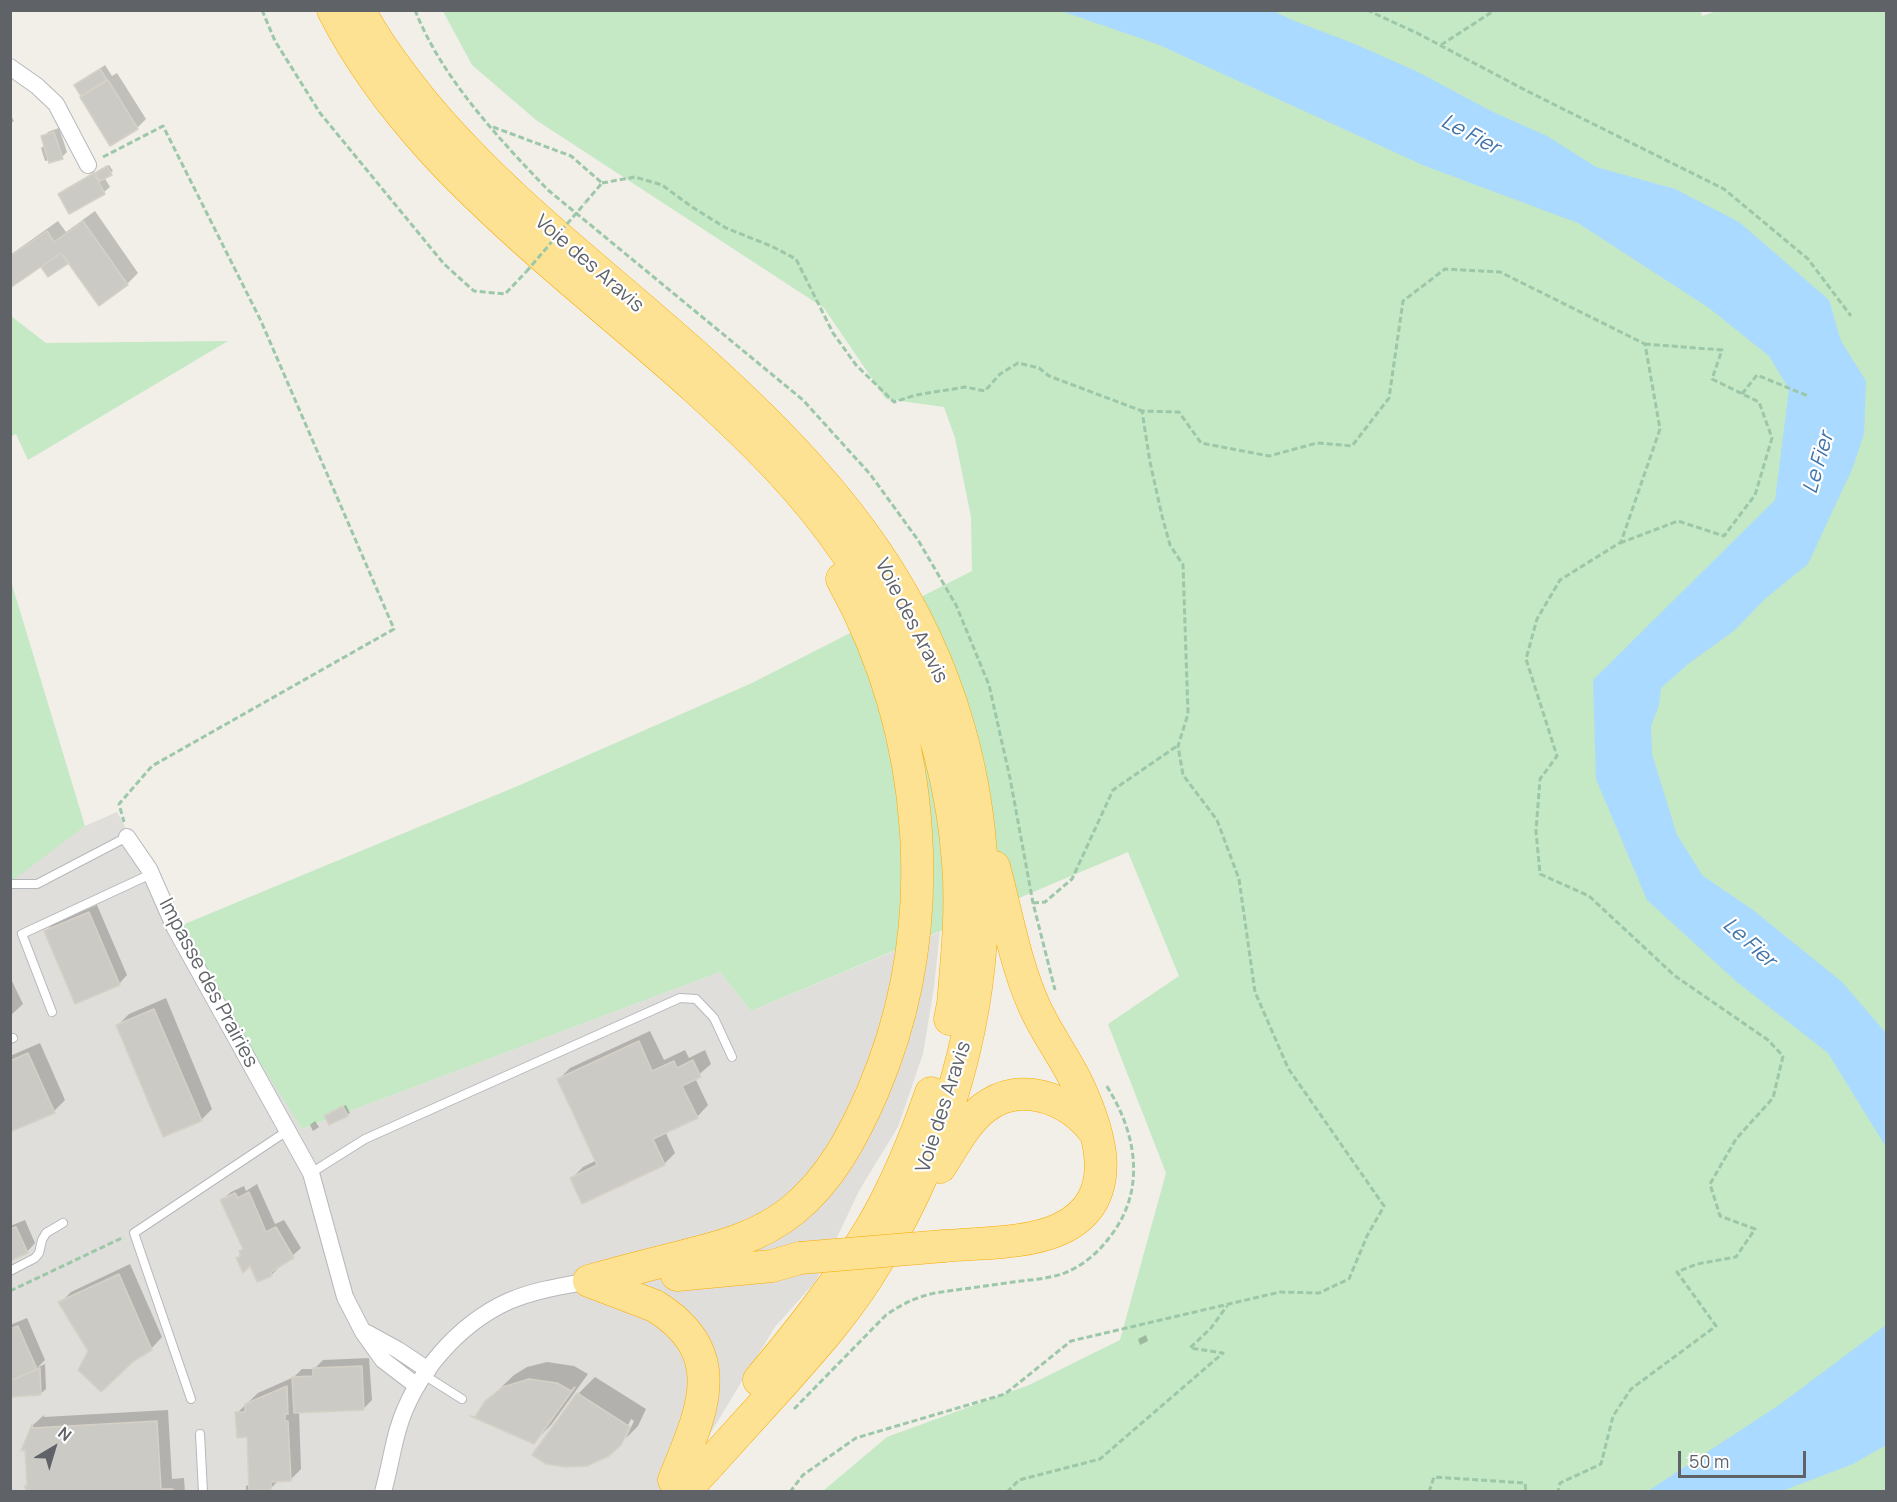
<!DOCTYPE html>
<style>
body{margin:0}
#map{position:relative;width:1897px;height:1502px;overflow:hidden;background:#f1efe8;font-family:Manrope,sans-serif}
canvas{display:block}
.frame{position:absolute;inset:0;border:12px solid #5f6368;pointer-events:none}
.north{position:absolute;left:24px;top:1418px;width:60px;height:60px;-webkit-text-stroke:4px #fff;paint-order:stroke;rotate:38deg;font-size:16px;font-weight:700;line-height:24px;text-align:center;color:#5f6368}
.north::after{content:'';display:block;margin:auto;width:21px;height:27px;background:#5f6368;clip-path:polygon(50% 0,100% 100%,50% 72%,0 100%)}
.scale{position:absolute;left:1678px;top:1451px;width:128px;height:27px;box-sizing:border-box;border:3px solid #5f6368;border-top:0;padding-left:8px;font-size:18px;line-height:21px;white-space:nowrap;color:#5f6368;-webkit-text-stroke:4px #fff;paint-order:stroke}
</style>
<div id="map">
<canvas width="1897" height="1502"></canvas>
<div class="frame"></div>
<div class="north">N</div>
<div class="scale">50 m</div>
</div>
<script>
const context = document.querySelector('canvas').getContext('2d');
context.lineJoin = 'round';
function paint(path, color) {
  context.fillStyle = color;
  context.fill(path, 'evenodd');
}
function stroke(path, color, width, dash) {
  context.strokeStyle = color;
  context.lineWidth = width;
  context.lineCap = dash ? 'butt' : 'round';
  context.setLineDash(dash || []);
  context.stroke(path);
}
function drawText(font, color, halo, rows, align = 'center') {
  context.font = font + ' Manrope,sans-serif';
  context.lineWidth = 4.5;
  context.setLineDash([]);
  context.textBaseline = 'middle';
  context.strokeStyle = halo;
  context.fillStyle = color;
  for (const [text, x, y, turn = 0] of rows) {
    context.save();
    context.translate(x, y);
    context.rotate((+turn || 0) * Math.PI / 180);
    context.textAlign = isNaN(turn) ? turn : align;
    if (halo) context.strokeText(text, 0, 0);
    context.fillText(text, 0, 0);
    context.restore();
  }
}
const industrial = new Path2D(`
 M117 812 151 874 302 1129 720 972 751 1011 940 932 934 987 923 1054 898 1127 860 1189 816 1281 775 1327 699 1452 668 1491H11L10 880 85 826Z`);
const green = new Path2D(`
 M1701 10 1702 16 1720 10 1886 11V1491H823L887 1437 1029 1385 1120 1340 1166 1173 1108 1024 1179 976 1128 852 751 1011 720 972 302 1129 175 928 520 785 752 683 972 571 971 517 955 438 944 407 886 399 824 308 536 120 472 65 443 11Z
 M11 316 46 343 228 341 28 460 16 434 11 436Z
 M10 578 85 826 12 881 10 880Z`);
const water = new Path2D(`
 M1061 11H1273L1297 22 1355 44 1418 72 1491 111 1547 136 1596 167 1675 189 1739 222 1829 300 1841 341 1866 381 1864 434 1853 467 1808 564 1765 599 1735 630 1688 664 1661 688 1659 705 1651 726 1652 754 1677 835 1703 876 1753 910 1842 982 1886 1033V1147L1828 1053 1737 982 1647 900 1596 779 1593 680 1775 500 1789 389 1769 356 1709 308 1578 223 1425 166 1157 44Z
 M1886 1322V1445L1853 1464 1782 1491H1648L1779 1405 1886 1325Z`);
const shadow = new Path2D(`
 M105 65 112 76 117 73 146 119 137 128 110 144 76 85Z
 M10 114 14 121 10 124Z
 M59 128 67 152 62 157 45 161 41 148 45 145 43 137 48 132Z
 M109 165 113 171 104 177 110 187 104 192 70 212 59 195 65 189Z
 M95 211 138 273 127 284 69 261H47L10 286V255L58 221 66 232Z
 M97 905 127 975 119 984 46 931 54 923Z
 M10 977 23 1004 10 1016Z
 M166 998 212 1109 201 1120 118 1025 129 1014Z
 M650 1031 664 1060 685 1050 689 1058 705 1050 711 1064 695 1078 708 1105 697 1117 665 1131 675 1153 664 1164 572 1178 583 1167 597 1160 559 1079 570 1068Z
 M40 1043 65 1100 54 1111 10 1131V1056Z
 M346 1105 350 1113 330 1123 328 1114Z
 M315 1121 319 1127 313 1131 310 1125Z
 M257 1184 275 1224 284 1220 301 1248 271 1275 238 1258 244 1248 222 1200 231 1192 244 1186 246 1191Z
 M25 1220 35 1243 27 1252 10 1259V1226Z
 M130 1264 162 1337 151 1349 90 1351 60 1303 71 1292Z
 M27 1318 45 1360 37 1368 45 1364 46 1389 40 1394 10 1395V1325Z
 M1146 1335 1148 1341 1140 1345 1138 1339Z
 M369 1358 372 1400 363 1409 299 1411 301 1469 290 1480H279L271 1488 246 1490V1486L251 1484 248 1436 237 1413 258 1393 294 1377 302 1369H314L323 1360Z
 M547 1362 574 1366 588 1374 551 1425 534 1442 486 1402 514 1375 527 1367Z
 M595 1377 646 1409 638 1426 626 1438 634 1421 631 1419 621 1440H624L620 1444 578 1394Z
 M168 1410 172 1479 184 1478 185 1492H28L26 1486 28 1483 26 1449H24L33 1425 44 1415V1417Z`);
const building = new Path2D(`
 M100 69 107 80 81 96 74 85Z
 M108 80 138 129 110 146 80 97Z
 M54 132 63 159 49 163 41 136Z
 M107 166 112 175 100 181 95 173Z
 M94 173 105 194 69 214 58 194Z
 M83 221 128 285 99 306 61 253 10 288V256L47 231 54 242Z
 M61 253 69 263 48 277 41 267Z
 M89 912 120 985 75 1004 44 931Z
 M154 1009 202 1121 163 1137 116 1025Z
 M639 1041 652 1071 674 1061 677 1068 693 1060 701 1077 682 1086 698 1118 653 1139 665 1165 582 1204 570 1178 597 1165 557 1079Z
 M28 1053 55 1113 10 1132V1061Z
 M343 1106 348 1116 329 1125 324 1116Z
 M249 1192 266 1232 276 1227 294 1258 271 1272 272 1276 257 1282 250 1266 243 1273 236 1258 241 1256 239 1251 243 1249 220 1200 235 1193 238 1198Z
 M16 1227 28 1253 10 1261V1229Z
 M119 1274 152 1350 134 1361 101 1392 78 1370 88 1351 58 1302Z
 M18 1326 37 1369 10 1381V1329Z
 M362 1366 364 1410 294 1413 292 1377 313 1376V1368Z
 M40 1368 41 1395 10 1397V1381Z
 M529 1379 557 1383 571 1391 575 1387 534 1444 470 1416 475 1417 485 1401 503 1387Z
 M287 1386 288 1414H285V1421H288L291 1481 271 1482V1490L249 1491 247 1437 237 1438 235 1412H245V1404Z
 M577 1393 630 1427 621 1445 609 1456 587 1466 565 1467 546 1464 532 1455Z
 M157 1421 161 1489H173V1492H27L24 1486H27L25 1450 21 1451 32 1424 33 1428Z`);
const path = new Path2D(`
 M262 10 275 41 320 113 444 264 474 291 505 294 526 272
 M415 10C441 77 499 139 548 190L803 400 870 474 918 540 956 605 989 685 1010 778 1033 903 1055 990
 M1367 10 1417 33 1527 91 1724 189 1808 259 1851 316
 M1441 45 1495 10
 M493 127 571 156 602 183 585 203
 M103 157 163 126 261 321 394 629 152 766 119 804 124 822
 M602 183 635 177 662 185 692 207 726 228 771 246 796 259 833 333 856 365 894 402 916 395 965 387 985 391 1000 374 1018 363 1039 368 1049 376 1142 411
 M1742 394 1757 375 1808 396
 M1620 543 1678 521 1724 536 1755 495 1772 438 1759 402 1712 379 1722 350 1645 344
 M1033 903 1045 902 1072 879 1113 790 1177 746
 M10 1291 124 1237
 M794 1409 886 1315C902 1304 916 1297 935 1293 961 1289 987 1286 1013 1282 1029 1280 1046 1279 1062 1274 1081 1267 1097 1254 1109 1238 1147 1191 1137 1133 1106 1085
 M790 1492 803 1475 856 1438 1005 1394 1071 1341 1280 1292 1319 1293 1349 1279 1367 1236 1384 1206 1288 1068 1255 992 1239 879 1217 820 1183 775 1178 746 1188 714 1183 565 1170 545 1162 516 1150 462 1142 411 1179 412 1201 443 1269 456 1317 443 1352 446 1389 398 1403 301 1445 269 1500 272 1645 344 1660 429 1621 542 1560 580 1537 619 1526 659 1557 756 1540 779 1536 831 1540 874 1589 896 1675 976 1768 1040 1783 1056 1773 1098 1736 1139 1710 1184 1720 1216 1755 1229 1736 1257 1697 1264 1677 1272 1716 1326 1631 1389 1613 1416 1601 1464 1560 1483 1558 1492
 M1007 1492 1019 1480 1100 1459 1223 1353 1190 1348 1211 1328 1227 1306
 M1429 1492 1434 1477 1525 1483 1526 1492`);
const lane = new Path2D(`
 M10 884H37L127 837
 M52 1012 22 934 151 874
 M10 1039 13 1038
 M311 1173 365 1139 680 998 696 999 714 1018 732 1057
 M10 1271 35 1258 39 1253 42 1240 46 1233 63 1223
 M424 1375 462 1399
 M191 1399 134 1233 287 1131
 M200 1434 203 1492`);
const street = new Path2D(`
 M10 67 37 86 56 104 88 165
 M127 837 149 869 175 928 311 1173 345 1297 363 1332 383 1360 417 1386
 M367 1333 398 1350 428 1370
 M383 1492C389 1471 392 1450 398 1429 414 1375 458 1324 509 1301 535 1290 562 1286 589 1281`);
const highway = new Path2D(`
 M333 10C387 116 474 197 562 273 635 336 711 397 777 467 879 575 947 712 958 862 962 909 957 957 953 1004L950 1019
 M359 10C376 42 399 72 421 100 508 206 620 285 719 377 777 430 832 487 876 552 1029 777 1009 1055 867 1278 842 1317 812 1350 782 1384 749 1420 717 1456 684 1492
 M940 1167C953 1147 965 1123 984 1108 1020 1080 1068 1098 1094 1131
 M944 1246C979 1243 1028 1244 1060 1229 1124 1199 1099 1129 1076 1081 1064 1057 1048 1035 1036 1010 1015 965 1007 914 994 867
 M677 1275 772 1266 800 1258
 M589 1281C617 1273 644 1266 672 1259 716 1248 757 1239 793 1210 831 1179 854 1135 873 1091 943 927 928 734 842 579
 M589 1281 655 1306C732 1354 701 1413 674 1480
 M759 1380C799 1332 839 1282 871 1228 896 1186 915 1139 931 1093`);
const pathBridge = new Path2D(`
 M526 272 585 203`);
const highwayBridge = new Path2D(`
 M800 1258 944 1246`);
const streetNames = [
 ["Voie des Aravis",589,264,41],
 ["Voie des Aravis",911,621,63],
 ["Impasse des Prairies",208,983,62],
 ["Voie des Aravis",944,1107,-72]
];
const waterNames = [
 ["Le Fier",1470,135,28],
 ["Le Fier",1819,463,-74],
 ["Le Fier",1749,943,42]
];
paint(industrial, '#e0deda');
paint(green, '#c5e8c5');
paint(water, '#aadaff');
paint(shadow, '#0003');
paint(building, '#cccac5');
stroke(building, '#d6d1c6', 1.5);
stroke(lane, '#b5b8bc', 10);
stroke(street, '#b5b8bc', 18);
stroke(highway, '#f9ab00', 33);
stroke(path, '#9cc7a9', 3, [6, 3]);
stroke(lane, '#fff', 8);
stroke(street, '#fff', 16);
stroke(highway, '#fde293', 32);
stroke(highwayBridge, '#f9ab00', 33, []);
stroke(pathBridge, '#9cc7a9', 3, [6, 3]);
stroke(highwayBridge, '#fde293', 32);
drawText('20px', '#5f6368', '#fff', streetNames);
drawText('italic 21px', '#4174aa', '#fff', waterNames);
</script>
